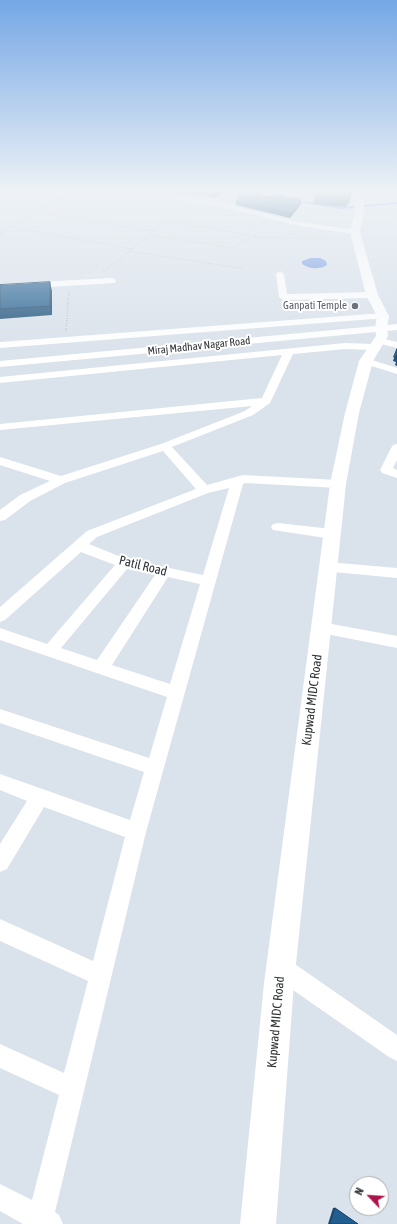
<!DOCTYPE html>
<style>
body{margin:0}
#map{position:relative;width:397px;height:1224px;overflow:hidden;background:#dae2eb;font-family:"Asap Condensed",sans-serif}
canvas{display:block}
.north{position:absolute;left:349px;top:1176px;width:40px;height:40px;box-sizing:border-box;background:#fff;border:1px solid #adaeaf;border-radius:50%;rotate:295deg;font-size:11px;font-weight:700;line-height:16px;text-align:center;color:#313437}
.north::after{content:'';display:block;margin:auto;width:14px;height:18px;background:#a9154b;clip-path:polygon(50% 0,100% 100%,50% 72%,0 100%)}
</style>
<div id="map">
<canvas width="397" height="1224"></canvas>
<div class="north">N</div>
</div>
<script>
const context = document.querySelector('canvas').getContext('2d');
context.lineJoin = 'round';
function paint(path, color) {
  context.fillStyle = color;
  context.fill(path, 'evenodd');
}
function stroke(path, color, width, dash) {
  context.strokeStyle = color;
  context.lineWidth = width;
  context.lineCap = dash ? 'butt' : 'round';
  context.setLineDash(dash || []);
  context.stroke(path);
}
function drawText(font, color, halo, rows, align = 'center') {
  context.font = font + ' "Asap Condensed",sans-serif';
  context.lineWidth = 4;
  context.setLineDash([]);
  context.textBaseline = 'middle';
  context.strokeStyle = halo;
  context.fillStyle = color;
  for (const [text, x, y, turn = 0] of rows) {
    context.save();
    context.translate(x, y);
    context.rotate((+turn || 0) * Math.PI / 180);
    context.textAlign = isNaN(turn) ? turn : align;
    if (halo) context.strokeText(text, 0, 0);
    context.fillText(text, 0, 0);
    context.restore();
  }
}
const water = new Path2D(`
 M311 258H320L326 261 327 265C319 270 309 269 302 264V261Z`);
const stream = new Path2D(`
 M221 191 277 198
 M296 201 342 208 397 203`);
const pathFar1 = new Path2D(`
 M57 200 88 204
 M36 212 153 231
 M167 221 256 236
 M11 227 132 249
 M0 234 72 190
 M248 234 254 221
 M149 235 233 248 251 237 314 239 325 237
 M283 236 298 232
 M129 251 245 269
 M103 272 185 206`);
const path = new Path2D(`
 M66 331 69 291`);
const minor = new Path2D(`
 M138 190H151L217 202 300 222 355 230 359 232 355 234 300 226 217 206 141 192Z
 M280 271 284 274 287 294 372 292 376 295 372 298 283 300 279 297 276 274Z
 M112 278 115 279 116 281 115 283 0 290V284Z
 M383 313 386 314 388 316 386 318 0 348V342Z
 M397 324V330L0 367V361Z
 M380 338 397 342V348L377 343 375 341 377 339Z
 M345 343 374 344 379 347 374 350 345 349 293 354 270 403 253 415 172 447 207 485 243 475 338 480 342 481 344 484 342 487 338 488 245 483 243 484 146 832 55 1212 59 1215 63 1224H23L0 1211V1184L32 1200 59 1095 0 1068V1044L64 1073 88 981 0 941V919L93 961 125 837 44 807 7 869 0 872V844L27 801 0 790V774L130 820 144 772 0 723V709L149 758 167 697 0 640V628L47 644 115 565 81 552 5 620 0 622V607L87 531 196 489 163 451 65 483 30 501 5 520 0 521V510L20 495 50 481 0 465V457L61 476 161 444 245 411 252 406 0 430V424L262 398 282 355 0 383V377ZM229 488 203 575 126 559 89 544 97 537 208 493ZM127 569 155 575 97 660 61 648ZM168 577 200 584 170 684 112 665Z
 M366 358 397 368V374L362 363 361 361Z
 M397 444V460L393 468 397 470V478L382 473 380 470 391 448 393 445Z
 M278 523 332 529 337 531 339 534 337 537 332 539 273 530 271 527 273 524Z
 M328 562 397 568V578L323 571 321 567 323 563Z
 M321 622 397 636V648L316 632 313 628 316 624Z
 M281 957 289 960 397 1035V1061L389 1057 273 976 270 968 273 960Z`);
const major = new Path2D(`
 M355 190H365L364 214 360 232 378 295 389 316 387 328 388 336 373 361 359 413 346 484 294 983 276 1224H240L264 983 330 484 345 413 359 361 376 336 375 328 377 316 366 295 350 232 354 214Z`);
const wall = new Path2D(`
 M173 190H259L258 194 251 193V194L272 197 301 199V204L290 218 236 205V201L243 192 226 190 215 198 198 194 194 196 173 192Z
 M314 197 350 200 346 207 314 204Z
 M0 285 52 291V315L0 319Z
 M397 349V366L395 365 396 362 393 361Z
 M333 1208H335L358 1224H328Z`);
const shadedWall = new Path2D(`
 M198 190V194L194 196V192Z
 M220 190H226L215 198V193Z
 M352 190 350 200 346 207 347 200Z
 M301 199V204L290 218V213Z
 M50 282 52 291V315L50 306Z`);
const building = new Path2D(`
 M182 190H198L194 192Z
 M200 190H220L215 193Z
 M245 190H251L250 194 272 197 276 194 289 198 301 199 290 213 236 201 240 195V193H242Z
 M318 190H352L351 193 347 200 314 197Z
 M50 282V306L0 309V285Z
 M397 349V357H394Z
 M335 1208 358 1224H330Z`);
const markers = [
 [355,306,4,"#6b7280"]
];
const farWorshipnames = [
 ["Ganpati Temple",347,306]
];
const farStreetnames = [
 ["Miraj Madhav Nagar Road",199,346,-6]
];
const streetNames = [
 ["Patil Road",143,566,14],
 ["Kupwad MIDC Road",312,700,-83],
 ["Kupwad MIDC Road",276,1022,-85]
];
paint(water, '#6a93e1');
stroke(stream, '#6a93e1', 2);
stroke(pathFar1, '#9fa5ac', 1, [0.5, 1.5]);
stroke(path, '#9fa5ac', 1.5, [0.5, 2]);
paint(minor, '#fff');
paint(major, '#fff');
paint(wall, '#1d517b');
paint(shadedWall, '#184264');
paint(building, '#225e8f');
stroke(building, '#184264', 1);
const sky = context.createLinearGradient(0, 0, 0, 361);
sky.addColorStop(0, '#75a7e5');
sky.addColorStop(0.53, '#eef2f6');
sky.addColorStop(1, '#eef2f600');
context.fillStyle = sky;
context.fillRect(0, 0, 397, 361);
for (const [x, y, r, color] of markers) {
  const dot = new Path2D();
  dot.arc(x, y, r, 0, 2 * Math.PI);
  context.fillStyle = color;
  context.fill(dot);
  stroke(dot, '#fff', 1.5);
}
drawText('11px', '#5b616d', '#fff', farWorshipnames, 'right');
drawText('11px', '#313437', '#fff', farStreetnames);
drawText('13px', '#313437', '#fff', streetNames);
</script>
